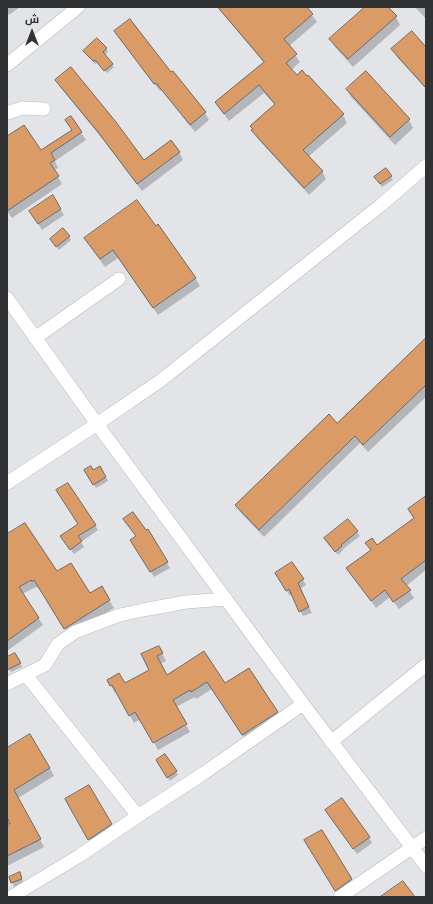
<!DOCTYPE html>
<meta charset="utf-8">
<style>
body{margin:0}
#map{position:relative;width:433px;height:904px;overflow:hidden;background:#e2e4e8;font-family:"Fira Sans",Cairo,sans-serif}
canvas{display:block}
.frame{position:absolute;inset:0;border:8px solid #313234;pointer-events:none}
.north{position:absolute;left:12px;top:12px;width:40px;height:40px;-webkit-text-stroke:3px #e2e4e8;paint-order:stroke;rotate:0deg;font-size:11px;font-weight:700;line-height:16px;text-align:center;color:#313234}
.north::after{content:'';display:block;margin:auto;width:14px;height:18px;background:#313234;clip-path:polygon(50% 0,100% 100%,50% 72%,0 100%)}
</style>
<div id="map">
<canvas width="433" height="904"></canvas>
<div class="frame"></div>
<div class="north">ش</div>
</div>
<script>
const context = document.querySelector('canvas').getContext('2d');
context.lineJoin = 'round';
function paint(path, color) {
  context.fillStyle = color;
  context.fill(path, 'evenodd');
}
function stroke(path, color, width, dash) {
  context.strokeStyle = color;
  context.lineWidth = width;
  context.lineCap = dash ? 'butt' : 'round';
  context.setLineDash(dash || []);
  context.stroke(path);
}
const shadow = new Path2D(`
 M7 7H20L9 15 7 12Z
 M217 7H306L317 22 289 46 300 62 291 70 297 76 307 77 308 76 343 115 347 123 308 157 322 171 326 179 309 195 257 138 253 131 275 105 264 93 229 121 216 103 264 63Z
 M367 7H387L396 17 400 25 353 67 335 47 330 39Z
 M415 7H425L426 19Z
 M115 31 171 74 205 113 209 120 195 132 162 90 160 91 120 39Z
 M106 48 108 52 105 55 114 67 107 73 97 62 95 64 84 51Z
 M426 48V89L397 57 393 49Z
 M56 80 144 161 179 152 183 160 142 191 104 141 61 88Z
 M347 89 409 120 413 128 395 145 351 97Z
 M71 118 86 140 55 161 58 168 54 170 62 184 12 218 7 211V138L41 151 72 130Z
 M391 177 393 180 382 187 378 181Z
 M52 197 64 215 42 230 34 217Z
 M156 227 195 278 200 286 158 315 118 258 105 267 90 246Z
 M69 236 71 240 59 250 53 243Z
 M426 339V397L368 452 360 443 264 537 241 513 236 506 337 424Z
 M100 467 108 481 96 488 86 471H93Z
 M426 497V570L406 586 414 598 399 609 390 597 376 608 348 568 371 551 367 543 377 547 415 519Z
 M348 520 360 536 343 549V550L338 555 327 542Z
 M95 525 98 530 81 542 84 547 74 554 65 542Z
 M148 530 170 568 154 577 131 540Z
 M7 536 57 572 90 595 101 587 114 608 69 635 39 587 37 588 36 587 22 594 43 625 7 651Z
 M292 563 306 585 300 589 312 613 303 616 292 594 290 596 279 579Z
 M159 647 166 661 160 664 167 676 225 684 277 712 281 720 247 742 212 689 196 699 195 697 176 707 190 732 158 750 141 719 134 723 117 692 115 693 108 680 125 684 150 670Z
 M15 654 22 667 11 672 7 666V658Z
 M7 750 50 768 54 776 18 798 44 847 7 866Z
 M157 761 176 771 178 775 170 781Z
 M89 787 115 833 94 847 67 800Z
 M330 816 369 837 372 843 357 854Z
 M322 831 356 888 339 897 306 841Z
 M10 877H21L24 883 14 887Z`);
const building = new Path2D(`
 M218 7H307L313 14 284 39 297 54 286 63 297 75 302 70 307 76 308 75 344 114 303 150 323 171 304 188 251 130 253 129 250 126 275 104 259 85 224 114 215 102 264 62Z
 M365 7H388L397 16 348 59 329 39Z
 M130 19 171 72 173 71 206 112 190 125 156 83 154 84 114 31Z
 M412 31 426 47V88L391 49Z
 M97 38 107 48 103 52 113 64 104 71 95 60 93 61 83 51Z
 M71 67 116 122 144 160 171 140 180 152 137 184 98 132 55 80Z
 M366 71 410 119 390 137 346 89Z
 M71 116 82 132 51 153 55 160 50 163 59 176 7 211V136L24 125 41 150 72 130 65 120Z
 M386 168 392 176 380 184 374 177Z
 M53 195 61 209 38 224 29 211Z
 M137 200 156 226 158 224 196 278 153 308 113 250 100 259 84 238Z
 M63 228 70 236 56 247 50 239Z
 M426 338V385L363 445 355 436 259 530 235 505 329 414 337 423Z
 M91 466 93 470 100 466 106 477 93 485 84 470Z
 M68 483 96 525 78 536 82 541 70 550 60 536 78 524 56 490Z
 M426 496V560L401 579 411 590 393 602 385 590 371 601 346 568 371 550 365 543 372 538 377 545 414 518 408 509Z
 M133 512 146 530 148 529 168 562 150 572 130 540 136 536 123 519Z
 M348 519 358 531 341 545 342 546 335 552 324 538Z
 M25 523 57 571 71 563 90 593 102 586 110 600 64 629 34 580 32 582 31 580 19 587 39 618 7 641V534Z
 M292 562 304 579 298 583 309 607 299 612 289 589 286 591 275 573Z
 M159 646 163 653 157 656 167 675 204 651 225 683 249 668 278 712 242 735 207 682 191 692 190 690 173 700 187 724 153 743 135 712 129 716 112 685 110 686 107 680 119 673 125 683 149 670 141 654Z
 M15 653 21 663 7 670V657Z
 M30 734 50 768 14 790 41 839 7 856V825L10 823 7 818V748Z
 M165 754 177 771 167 778 156 760Z
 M89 785 112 824 88 840 65 799Z
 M342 798 370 837 353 849 325 810Z
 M322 830 352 879 335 891 304 840Z
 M20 872 22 879 11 883 9 877Z
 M403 881 415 897H380Z`);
const minor = new Path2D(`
 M7 65 78 7
 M7 113 22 108 44 109
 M7 298 97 424 303 704 426 866
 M35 338 119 279
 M7 483 97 424 160 381 381 205 426 166
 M26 675 138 816
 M7 684 45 665 58 644 75 632 120 615 143 610 186 602 226 599
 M331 742 426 665
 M11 897 79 856 138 816 204 773 303 704
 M340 897 426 838`);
paint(shadow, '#0003');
paint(building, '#db9b67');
stroke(building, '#6e6a67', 1);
stroke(minor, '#b8babf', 14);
stroke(minor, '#fff', 13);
</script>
